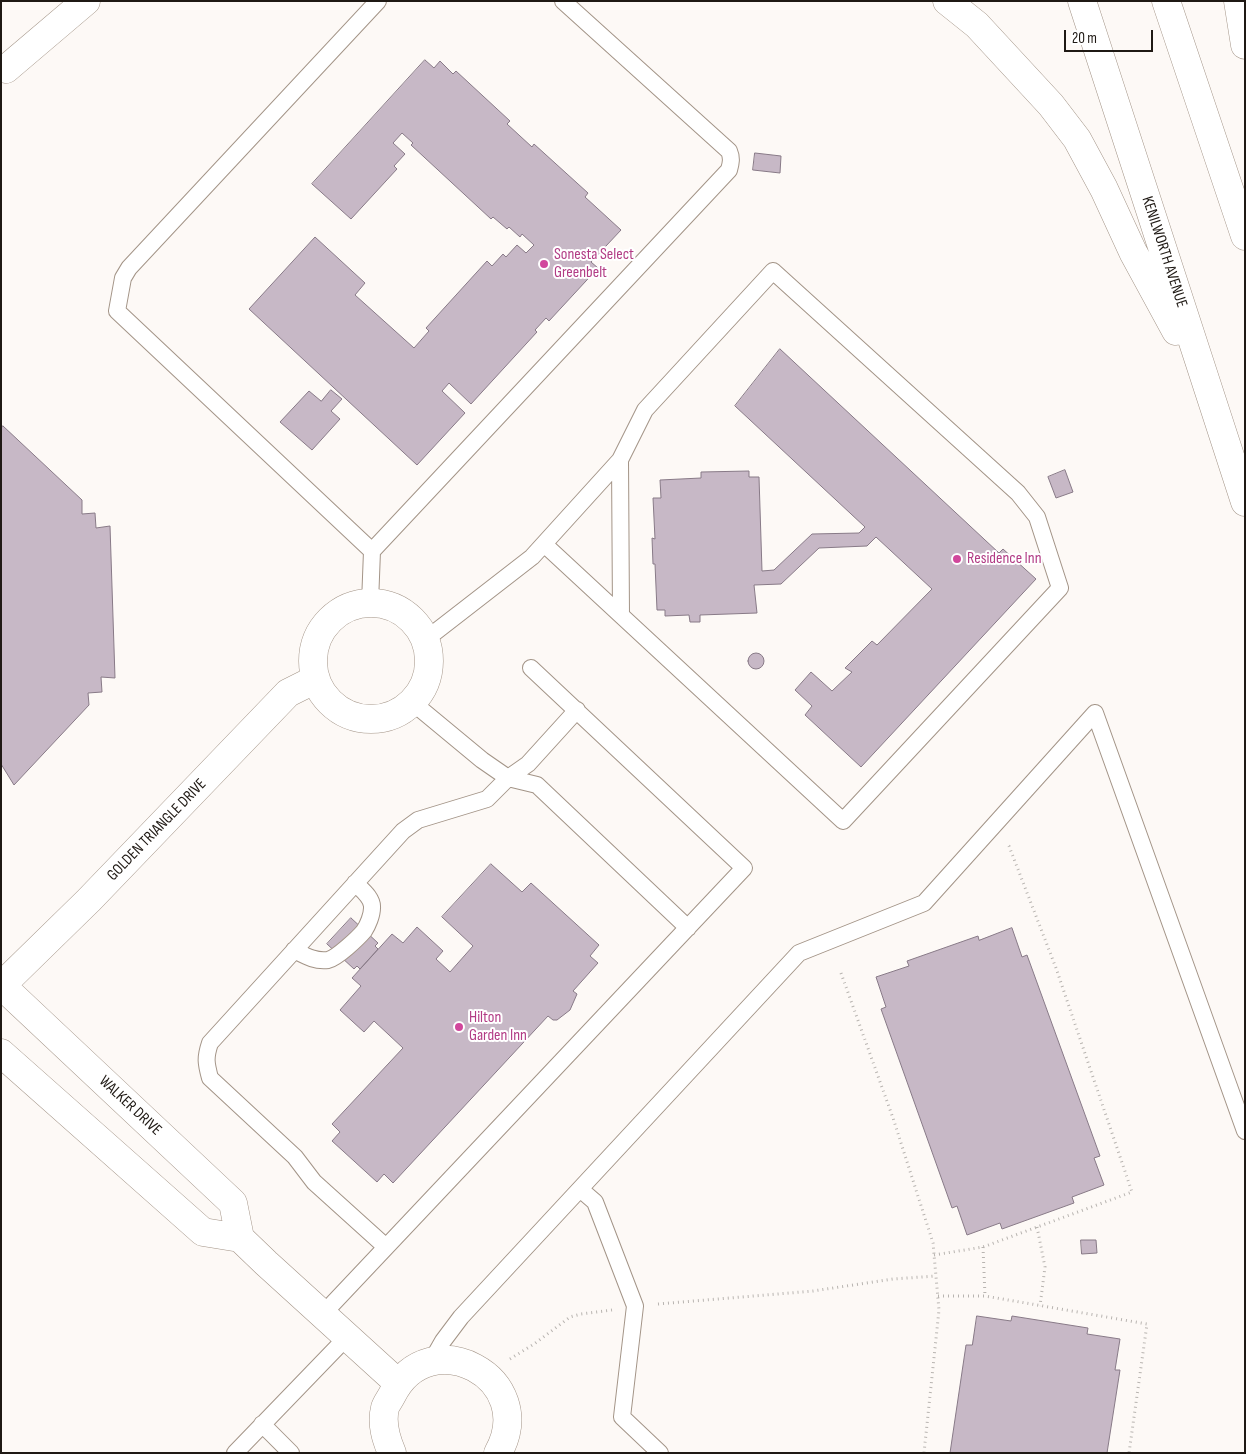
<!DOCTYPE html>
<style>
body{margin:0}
#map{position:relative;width:1246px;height:1454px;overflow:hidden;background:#fdf9f6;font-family:"Sofia Sans Condensed",sans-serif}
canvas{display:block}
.frame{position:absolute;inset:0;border:2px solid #1f1914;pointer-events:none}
.scale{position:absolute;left:1064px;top:30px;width:89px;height:22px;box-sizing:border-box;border:2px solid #1f1914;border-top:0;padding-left:6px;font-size:15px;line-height:18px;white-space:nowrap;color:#1f1914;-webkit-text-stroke:4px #fff;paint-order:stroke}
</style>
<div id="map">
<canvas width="1246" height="1454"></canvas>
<div class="frame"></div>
<div class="scale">20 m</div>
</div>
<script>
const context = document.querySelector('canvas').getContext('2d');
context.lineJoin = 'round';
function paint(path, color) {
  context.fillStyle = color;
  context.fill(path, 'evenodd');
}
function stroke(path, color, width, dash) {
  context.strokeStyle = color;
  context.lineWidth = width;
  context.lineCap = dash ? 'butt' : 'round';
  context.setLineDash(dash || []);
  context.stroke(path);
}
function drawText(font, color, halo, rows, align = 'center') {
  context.font = font + ' "Sofia Sans Condensed",sans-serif';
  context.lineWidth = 4;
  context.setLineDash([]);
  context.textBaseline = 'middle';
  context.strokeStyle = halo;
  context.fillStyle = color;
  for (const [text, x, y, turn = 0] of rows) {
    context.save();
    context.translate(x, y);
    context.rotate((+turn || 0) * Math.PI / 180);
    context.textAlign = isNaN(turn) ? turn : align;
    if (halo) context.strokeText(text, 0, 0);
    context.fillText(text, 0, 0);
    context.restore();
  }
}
const building = new Path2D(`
 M425 60 434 68 440 61 453 74 456 71 510 121 507 124 532 147 534 144 588 193 585 197 621 230 591 262 598 268 549 321 546 318 535 330 537 332 471 404 449 383 442 391 465 413 417 465 249 309 315 237 365 283 355 295 414 348 429 331 426 328 487 261 492 266 503 254 506 257 517 245 526 253 534 245 522 234 520 237 509 227 507 229 493 217 491 219 411 145 413 143 402 133 393 143 405 154 394 166 397 169 351 219 312 184Z
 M755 153 781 156 780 173 753 170Z
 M780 349 999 553 1003 549 1036 579 861 767 805 715 812 706 795 690 811 672 832 691 852 672 845 668 872 641 877 645 932 589 876 537 867 546 819 548 781 584 754 585 757 613 700 615V622H690L689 615 665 616V610H657L655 564H653L652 538 655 539 653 498H661L660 480 701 478V472L749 471V477H759L762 571 774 570 812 534 859 533 865 527 735 406Z
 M331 390 342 399 331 411 340 419 312 450 280 422 309 391 321 401Z
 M3 426 82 500V514L95 513 96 528 110 526 115 678 101 677 102 692 88 693 89 705 14 785 1 764V429Z
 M1065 470 1073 492 1056 498 1048 477Z
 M748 661a8 8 0 1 1 16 0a8 8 0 1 1-16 0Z
 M491 864 522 892 531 883 599 945 590 956 598 963 573 991 577 994 570 1010 557 1020H553L548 1016 393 1183 384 1174 377 1182 332 1141 340 1132 332 1124 403 1048 374 1021 364 1032 340 1010 361 986 352 978 392 934 403 943 417 927 443 951 436 959 450 972 473 946 442 917Z
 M351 918 378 943 375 946 378 949 360 969 357 966 354 969 327 944Z
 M1012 928 1022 957 1027 955 1100 1156 1094 1158 1104 1185 1072 1197 1074 1203 1002 1229 1000 1223 967 1235 957 1206 952 1208 881 1009 886 1007 876 977 909 966 907 961 978 936 979 940Z
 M1081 1240H1096L1097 1253 1082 1254Z
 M977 1316 1011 1321 1012 1316 1088 1328 1087 1334 1120 1339 1115 1370H1120L1107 1453H950L966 1345H972Z`);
const path = new Path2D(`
 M841 973 893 1118 933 1243 939 1310 924 1453
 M1037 1227 1045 1267 1040 1306
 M983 1247 985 1296
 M934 1255 983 1247 1132 1192 1056 968 1009 846 1007 844
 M938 1296H985L1147 1324 1129 1453
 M658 1304 813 1291 893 1279 936 1276
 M510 1359 534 1344 570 1317 581 1314 612 1310`);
const lane = new Path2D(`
 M620 460 621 615
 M372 551 117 311 123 278 129 268 378 1
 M370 603 372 551 729 170C731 163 732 158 729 151L563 1
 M425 640 532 557 620 460 645 410 773 271 1018 493 1037 517 1060 588 843 821 544 544
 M412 702 482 760 508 778 537 785 688 928
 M294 950C304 955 315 962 328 960 337 958 358 938 364 931 368 925 372 915 372 908 373 898 362 890 355 883
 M580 1189 595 1202 635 1306 622 1417 660 1453
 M386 1247 314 1182 295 1157 210 1078C206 1063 205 1058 210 1043L403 831 418 820 487 799 508 778 528 764 577 710
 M322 1315 744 868 531 668
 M431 1362 443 1341 461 1317 799 953 924 903 1095 713 1245 1131
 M262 1424 291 1453
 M235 1453 347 1337`);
const street = new Path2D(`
 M313 661a58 58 0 1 1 116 0a58 58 0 1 1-116 0Z
 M1 985 233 1203 240 1238 266 1263 398 1383
 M1 986 89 900 288 693 316 679
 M1 1053 203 1232 240 1238
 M392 1453C386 1439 381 1424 385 1408 386 1404 390 1399 392 1395 429 1320 540 1378 498 1453`);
const primary = new Path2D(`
 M947 1 977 25 1051 105 1077 139 1104 189 1133 252 1176 331
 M1082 1 1245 502
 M1166 1 1245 236
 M1238 1 1245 45
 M6 69 86 1`);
const markers = [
 [544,264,5,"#d1479c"],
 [957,559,5,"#d1479c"],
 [459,1027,5,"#d1479c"]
];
const streetNames = [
 ["KENILWORTH AVENUE",1164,252,72],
 ["GOLDEN TRIANGLE DRIVE",157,830,-46],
 ["WALKER DRIVE",130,1106,43]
];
const hotelNames = [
 ["Sonesta Select",554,255],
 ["Greenbelt",554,273],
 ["Residence Inn",967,559],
 ["Hilton",469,1018],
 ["Garden Inn",469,1036]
];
paint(building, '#c7b8c6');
stroke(building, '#887a87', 1);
stroke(lane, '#a39487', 18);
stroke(street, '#a39487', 29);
stroke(primary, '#a39487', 29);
stroke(path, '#b8b4b0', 3, [1, 4]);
stroke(lane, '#fff', 16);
stroke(street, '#fff', 28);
stroke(primary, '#fff', 28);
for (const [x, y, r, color] of markers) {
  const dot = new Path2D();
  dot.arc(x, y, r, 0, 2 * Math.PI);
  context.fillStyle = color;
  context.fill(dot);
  stroke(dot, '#fff', 2);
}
drawText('16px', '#1f1914', '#fff', streetNames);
drawText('16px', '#b23c85', '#fff', hotelNames, 'left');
</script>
